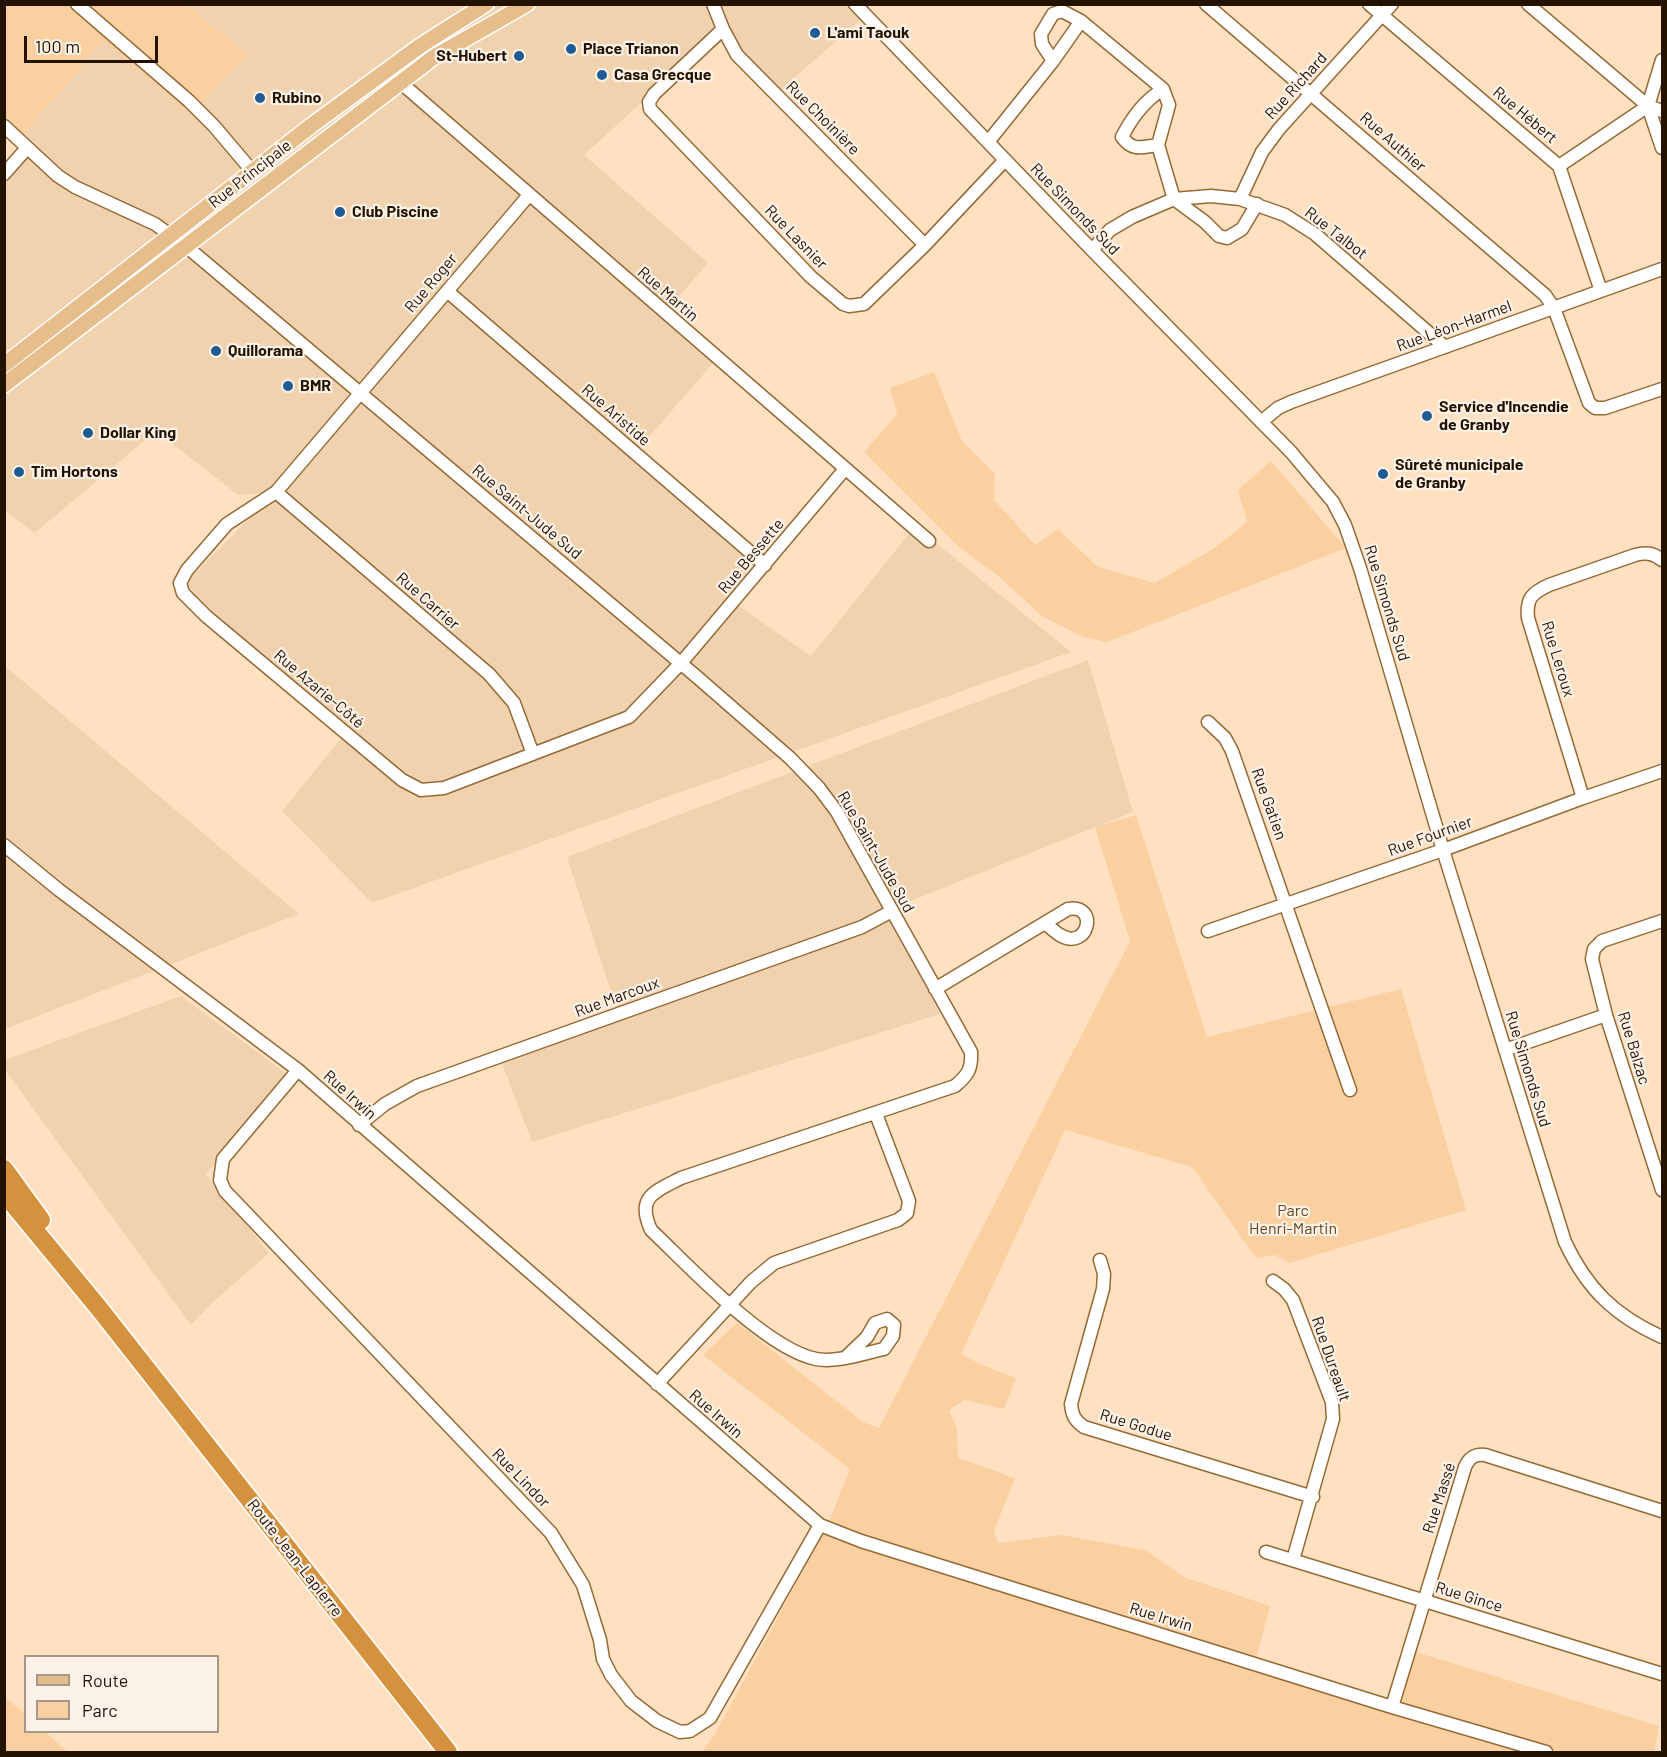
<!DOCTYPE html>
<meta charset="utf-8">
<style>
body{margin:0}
#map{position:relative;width:1667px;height:1757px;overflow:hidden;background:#ffe1c1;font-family:Barlow,sans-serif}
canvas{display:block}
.frame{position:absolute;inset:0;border:6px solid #231200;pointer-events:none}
.legend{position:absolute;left:24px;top:1655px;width:195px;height:78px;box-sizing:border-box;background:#fcf2e8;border:2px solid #a5988b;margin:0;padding:8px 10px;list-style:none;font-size:18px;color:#231200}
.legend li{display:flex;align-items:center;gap:12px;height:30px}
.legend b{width:30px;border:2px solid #a5988b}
.scale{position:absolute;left:24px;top:36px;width:134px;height:27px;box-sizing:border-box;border:3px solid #231200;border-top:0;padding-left:8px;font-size:18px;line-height:21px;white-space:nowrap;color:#231200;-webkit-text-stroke:4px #fcf2e8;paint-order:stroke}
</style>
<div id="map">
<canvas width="1667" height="1757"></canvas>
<div class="frame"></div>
<ul class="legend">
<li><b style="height:8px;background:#e5be8b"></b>Route</li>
<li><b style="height:16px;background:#fbd0a1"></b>Parc</li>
</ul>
<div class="scale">100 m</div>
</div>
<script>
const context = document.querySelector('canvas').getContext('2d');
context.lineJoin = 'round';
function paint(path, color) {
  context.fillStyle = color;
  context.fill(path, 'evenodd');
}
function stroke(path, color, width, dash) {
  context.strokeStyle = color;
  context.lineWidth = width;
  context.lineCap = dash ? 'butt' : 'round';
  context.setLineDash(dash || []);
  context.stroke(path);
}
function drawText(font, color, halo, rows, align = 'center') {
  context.font = font + ' Barlow,sans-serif';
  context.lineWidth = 4.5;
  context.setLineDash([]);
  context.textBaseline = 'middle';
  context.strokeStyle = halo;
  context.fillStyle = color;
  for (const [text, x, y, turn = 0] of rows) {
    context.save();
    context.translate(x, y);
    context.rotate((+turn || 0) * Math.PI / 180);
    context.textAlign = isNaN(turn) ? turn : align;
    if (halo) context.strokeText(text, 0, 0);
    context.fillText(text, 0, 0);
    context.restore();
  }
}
const built = new Path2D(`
 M4 5H855L866 15 776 94 722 29 584 155 708 263 662 316 714 362 630 459 758 568 733 602 811 656 915 526 1071 652 372 903 282 811 348 730 195 596 187 581 276 492 238 495 156 431 35 533 5 511V174L27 148 5 126Z
 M1088 660 1133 812 886 911 940 1014 532 1142 501 1061 620 1019 567 857Z
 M5 666 299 914 5 1029Z
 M181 996 287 1074 206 1174 269 1253 211 1304 191 1325 5 1070 4 1060Z`);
const green = new Path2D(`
 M4 5H187L247 54 191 114 104 40 24 134 5 116Z
 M934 372 962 441 995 474 994 500 1035 545 1058 529 1098 567 1155 583 1213 549 1247 522 1238 490 1271 461 1346 548 1107 642 1083 637 1042 616 997 575 960 548 864 452 897 414 890 388Z
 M1136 815 1207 1037 1401 989 1466 1210 1289 1263 1275 1255 1256 1258 1192 1167 1065 1130 961 1354 982 1365 1016 1378 1004 1409 964 1400 949 1410 957 1429 958 1458 1015 1478 994 1531 998 1543 1061 1535 1145 1550 1184 1577 1270 1606 1255 1663 1392 1706 1409 1650 1659 1726 1654 1752H702L715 1734 827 1526 850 1469 703 1355 737 1323 863 1422 879 1428 1130 941 1095 827Z
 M4 1696 25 1714 26 1732H45L68 1752H5Z`);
const minor = new Path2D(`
 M77 4 189 101 214 126 253 172
 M713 4 723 29 737 55 925 245
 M855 4 1092 250 1291 452 1333 502 1345 525 1360 568 1443 850 1565 1242C1587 1289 1615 1316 1662 1337
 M1206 4 1545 295 1554 308 1589 403 1595 408H1605L1662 389
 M1369 4 1559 166 1601 291
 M1528 4 1648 106 1662 148
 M723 29 654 94 649 102 650 109 811 277 843 304 849 306 864 304 925 245 1005 160
 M1053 61 1042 44 1041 34 1053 14 1062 11 1081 21
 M388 69 400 82 929 541
 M1648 106 1662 111
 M4 126 58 176 75 187 155 224 187 247 697 677 790 758 819 788 837 812 971 1052C972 1069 968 1075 955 1086L681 1178C654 1192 636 1197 651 1230 689 1266 766 1349 816 1359 836 1363 865 1353 884 1349L893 1336 894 1325 887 1319 875 1323 867 1337 846 1357
 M988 142 1053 61 1081 21 1163 89 1169 105 1158 145 1174 199 1205 222 1219 236 1227 238 1242 229 1257 204
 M1158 145C1142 147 1133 152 1122 137 1132 117 1144 101 1163 89
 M1559 166 1648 106 1662 60
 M4 174 27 148
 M529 195 276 492 227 524 187 570 180 583 183 593 206 616 402 780 421 790 444 788 629 717 681 663 845 469
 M1240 199 1262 152 1279 129 1392 4
 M1092 250 1110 230 1132 217 1174 199 1211 196 1240 199 1285 215 1315 234 1445 347
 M447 291 765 565
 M1261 422 1278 408 1291 402 1662 269
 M276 492 489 674 514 703 533 754
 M1208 722 1225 738 1232 751 1350 1090
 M1583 798 1528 618C1526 598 1532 593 1549 585L1635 555C1646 552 1653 553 1662 560
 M4 845 59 890 298 1070 820 1525 861 1541 1392 1707 1546 1752
 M1662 921 1602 941 1594 949 1592 959 1606 1015 1662 1190
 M1208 931 1443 850 1583 798 1662 771
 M935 989 1068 909C1099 903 1089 952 1060 935 1055 932 1050 927 1045 923
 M1505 1050 1606 1015
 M298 1070 223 1159 220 1180 225 1191 551 1533 583 1585 600 1640 603 1659 611 1675 631 1701 657 1721 680 1732 690 1731 710 1718 820 1525
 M359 1125 385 1104 417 1086 862 927 892 911
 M1100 1260 1104 1274 1103 1289 1071 1404C1072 1415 1075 1421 1084 1427L1313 1497
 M1273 1281 1284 1289 1293 1300 1332 1402 1333 1419 1293 1560
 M657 1384 751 1282 774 1263 898 1220 907 1213 909 1201 876 1114
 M1266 1552 1662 1674
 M1392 1707 1465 1467C1469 1458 1474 1454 1485 1455L1662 1511`);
const major = new Path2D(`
 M4 365 312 125 420 46 486 4
 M4 385 434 57 527 4`);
const highway = new Path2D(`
 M4 1169 41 1220
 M4 1193 98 1307 448 1752`);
const markers = [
 [815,33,6,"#1f5c93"],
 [571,49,6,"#1f5c93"],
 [519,56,6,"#1f5c93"],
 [602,75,6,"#1f5c93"],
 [260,98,6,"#1f5c93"],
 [340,212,6,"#1f5c93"],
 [216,351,6,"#1f5c93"],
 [288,386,6,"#1f5c93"],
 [1427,416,6,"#1f5c93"],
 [88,433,6,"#1f5c93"],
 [19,472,6,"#1f5c93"],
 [1383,474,6,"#1f5c93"]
];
const poiNames = [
 ["L'ami Taouk",827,33],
 ["Place Trianon",583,49],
 ["St-Hubert",507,56,"right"],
 ["Casa Grecque",614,75],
 ["Rubino",272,98],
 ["Club Piscine",352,212],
 ["Quillorama",228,351],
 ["BMR",300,386],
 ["Service d'Incendie",1439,407],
 ["de Granby",1439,425],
 ["Dollar King",100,433],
 ["Sûreté municipale",1395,465],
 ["de Granby",1395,483],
 ["Tim Hortons",31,472]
];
const streetNames = [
 ["Rue Richard",1296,86,-48],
 ["Rue Hébert",1525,115,40],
 ["Rue Choinière",823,118,45],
 ["Rue Authier",1393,142,41],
 ["Rue Principale",250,174,-38],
 ["Rue Simonds Sud",1075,209,46],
 ["Rue Talbot",1336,233,38],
 ["Rue Lasnier",796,237,46],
 ["Rue Roger",431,283,-50],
 ["Rue Martin",668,294,41],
 ["Rue Léon-Harmel",1454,326,-20],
 ["Rue Aristide",616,415,41],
 ["Rue Saint-Jude Sud",527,512,40],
 ["Rue Bessette",751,556,-50],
 ["Rue Carrier",428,601,41],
 ["Rue Simonds Sud",1387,603,73],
 ["Rue Leroux",1558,659,73],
 ["Rue Azarie-Côté",319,689,40],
 ["Rue Gatien",1269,804,70],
 ["Rue Fournier",1430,836,-20],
 ["Rue Saint-Jude Sud",876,852,60],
 ["Rue Marcoux",617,997,-20],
 ["Rue Balzac",1634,1048,73],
 ["Rue Simonds Sud",1528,1069,73],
 ["Rue Irwin",350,1095,42],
 ["Rue Dureault",1331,1359,71],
 ["Rue Irwin",716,1414,41],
 ["Rue Godue",1136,1425,17],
 ["Rue Lindor",521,1478,46],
 ["Rue Massé",1439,1498,-72],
 ["Route Jean-Lapierre",295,1558,52],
 ["Rue Gince",1469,1597,17],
 ["Rue Irwin",1161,1617,17]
];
const parkNames = [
 ["Parc",1293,1211],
 ["Henri-Martin",1293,1229]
];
paint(built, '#f1d2af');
paint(green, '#fbd0a1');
stroke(minor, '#956935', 15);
stroke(major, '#fff', 18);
stroke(highway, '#fff', 21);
stroke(minor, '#fff', 12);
stroke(major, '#e5be8b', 15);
stroke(highway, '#d4923e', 18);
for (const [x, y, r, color] of markers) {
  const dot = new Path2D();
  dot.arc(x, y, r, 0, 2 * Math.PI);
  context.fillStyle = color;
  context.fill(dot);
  stroke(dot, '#fcf2e8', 2);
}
drawText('bold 16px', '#231200', '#fcf2e8', poiNames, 'left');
drawText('16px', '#231200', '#fcf2e8', streetNames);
drawText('16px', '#67461c', '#fcf2e8', parkNames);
</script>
